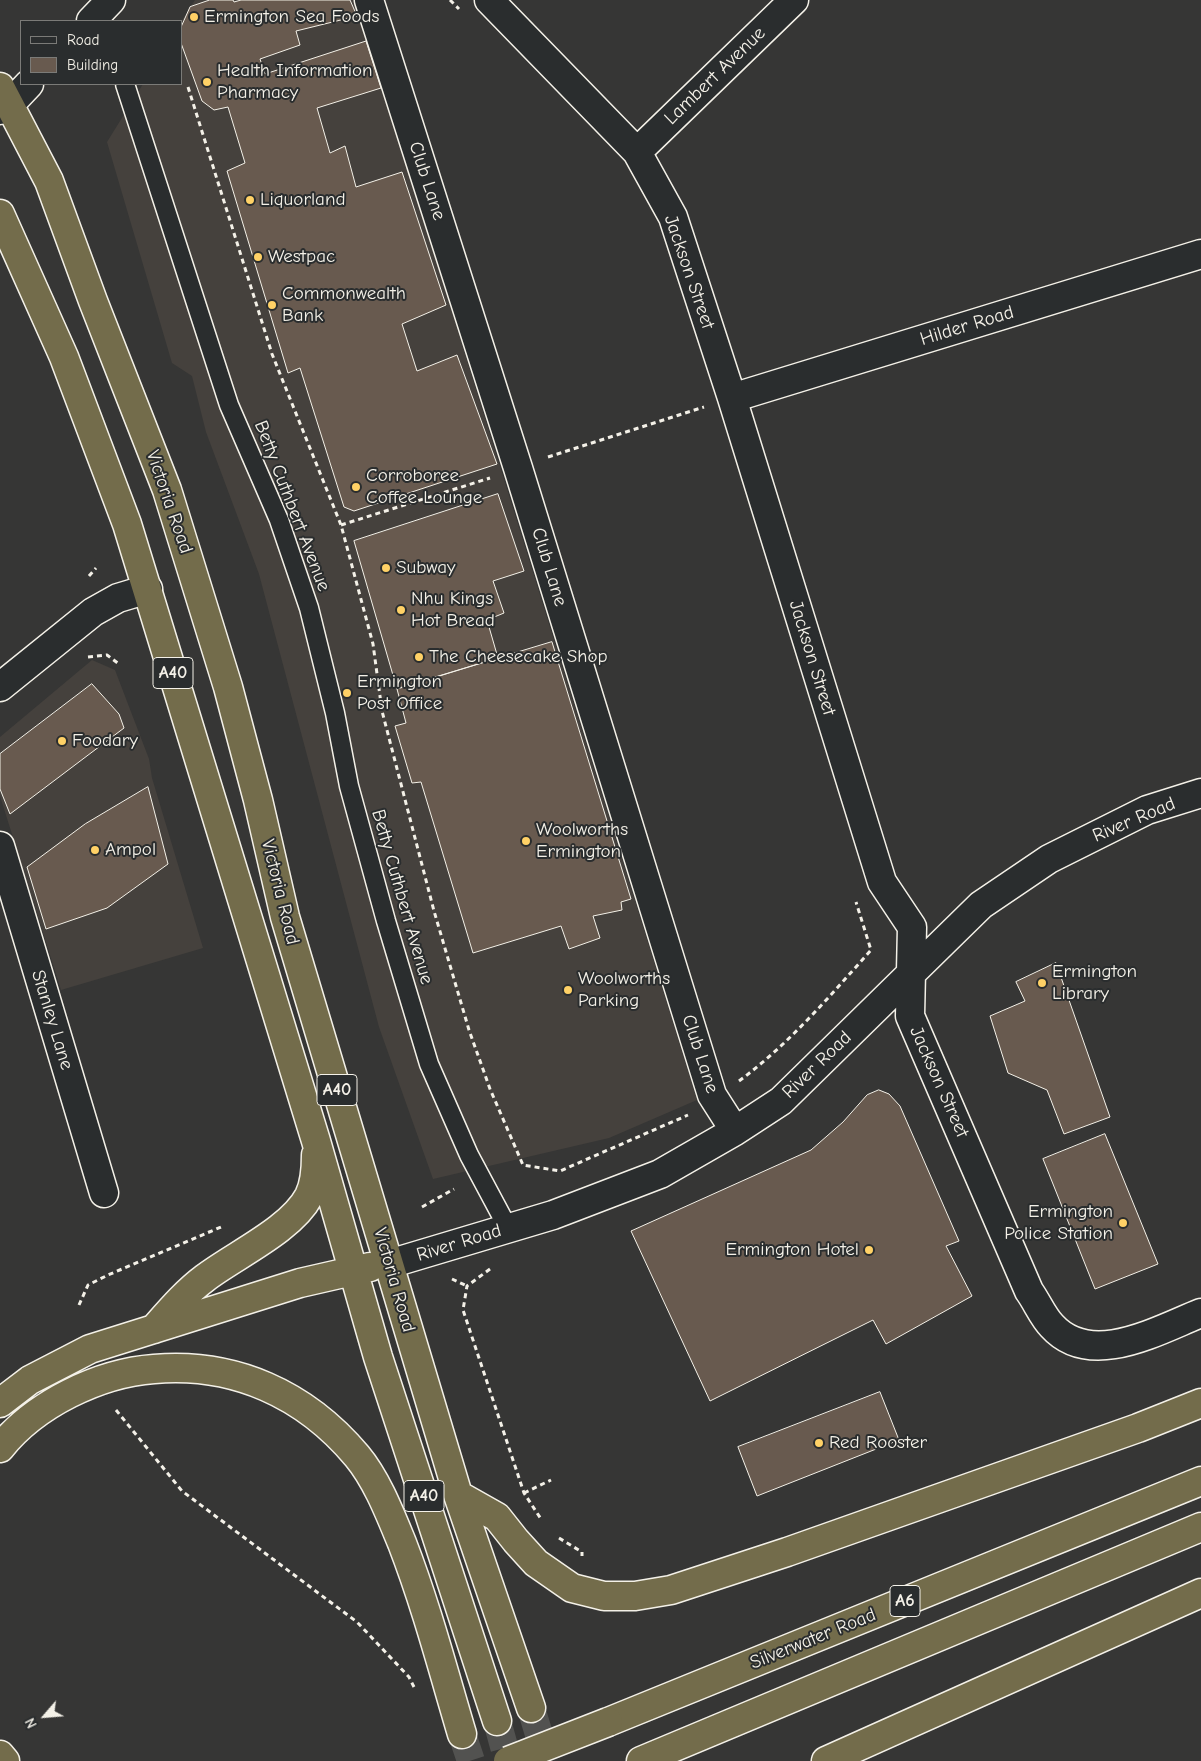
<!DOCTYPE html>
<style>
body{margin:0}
#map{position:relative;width:1201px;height:1761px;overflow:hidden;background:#363635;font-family:"Comic Neue",sans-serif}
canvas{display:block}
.legend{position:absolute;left:20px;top:20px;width:162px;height:65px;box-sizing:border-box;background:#2a2d2e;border:1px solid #7b7b78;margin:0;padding:6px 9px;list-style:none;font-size:15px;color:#f4f1e8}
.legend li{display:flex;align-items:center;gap:10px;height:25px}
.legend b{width:25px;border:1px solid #7b7b78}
.north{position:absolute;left:20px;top:1691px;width:50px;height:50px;-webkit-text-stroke:4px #2a2d2e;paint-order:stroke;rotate:243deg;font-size:14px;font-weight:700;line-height:20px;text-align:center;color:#f4f1e8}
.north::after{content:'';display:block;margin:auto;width:18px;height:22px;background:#f4f1e8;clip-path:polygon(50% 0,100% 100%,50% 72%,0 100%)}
</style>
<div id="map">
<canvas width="1201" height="1761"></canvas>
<ul class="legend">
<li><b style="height:6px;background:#2a2d2e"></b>Road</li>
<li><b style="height:14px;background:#685a4f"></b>Building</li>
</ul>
<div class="north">N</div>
</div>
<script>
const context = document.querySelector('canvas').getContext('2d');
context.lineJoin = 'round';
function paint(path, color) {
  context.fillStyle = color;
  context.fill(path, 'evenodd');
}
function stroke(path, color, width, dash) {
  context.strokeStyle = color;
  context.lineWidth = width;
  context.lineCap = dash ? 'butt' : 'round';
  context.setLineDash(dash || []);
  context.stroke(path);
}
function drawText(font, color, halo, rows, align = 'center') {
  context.font = font + ' "Comic Neue",sans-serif';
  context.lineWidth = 4;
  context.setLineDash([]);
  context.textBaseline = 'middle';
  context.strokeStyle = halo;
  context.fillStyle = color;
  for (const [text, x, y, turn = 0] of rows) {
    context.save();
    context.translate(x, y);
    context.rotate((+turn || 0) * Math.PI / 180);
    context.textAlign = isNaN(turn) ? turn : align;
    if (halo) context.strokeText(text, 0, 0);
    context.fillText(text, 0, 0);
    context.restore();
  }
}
const built = new Path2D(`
 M195 0H355L697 1100 609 1138 433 1179 379 1027 259 574 206 432 192 376 172 363 107 142 143 84H181V22Z
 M92 660 115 670 149 759 152 778 203 948 61 990 0 796V737Z`);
const building = new Path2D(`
 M210 0H233L234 2 241 0H350L357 16 296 31 300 45 260 59 265 74 366 41 381 88 317 108 330 153 345 146 356 187 402 172 446 305 402 324 417 371 457 355 497 464 354 511 344 507 300 368 288 373 227 171 245 163 228 107 214 110 202 101 181 43V27L190 7Z
 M498 494 524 571 493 581 504 613 487 620 498 658 397 689 354 541Z
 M552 642 631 899 621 902 622 910 593 916 600 938 569 949 561 926 473 953 421 782 412 783 395 726 406 723 397 689Z
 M92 684 119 714 124 728 10 814 0 789V754Z
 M148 787 168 864 107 908 46 929 27 867 85 824Z
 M1056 963 1110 1117 1064 1134 1047 1090 1008 1073 990 1016 1025 1001 1016 982Z
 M879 1090 889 1094 900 1106 959 1241 946 1246 972 1296 886 1344 873 1320 710 1401 631 1231 811 1150 843 1122 867 1095Z
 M1105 1134 1158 1264 1095 1289 1043 1159Z
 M880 1392 899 1440 757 1496 738 1447Z`);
const trunkTunnel = new Path2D(`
 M531 1708 547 1761
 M497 1721 508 1761
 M462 1734 471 1761`);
const path = new Path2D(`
 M450 0 459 9
 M188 87 272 354 341 525 373 644 382 711 434 911 469 1030 490 1089 523 1165 560 1171 688 1115
 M548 457 704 407
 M341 525 490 478
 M89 576 96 568
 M88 657 107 655 119 664
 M739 1081C789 1044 830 996 871 950L856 902
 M422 1207 454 1189
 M490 1269 467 1286 463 1310 524 1493 541 1519
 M452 1279 467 1286
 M79 1305 88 1285 108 1275 221 1227
 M116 1410 182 1491 357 1622 409 1677 414 1687
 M524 1493 551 1480
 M559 1538 582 1552V1556`);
const service = new Path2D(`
 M125 84 229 405 279 520 309 608 335 713 349 786 386 921 429 1064 469 1155 508 1228`);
const minor = new Path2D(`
 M369 0 518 468 712 1095 735 1131
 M489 0 637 152 673 217 732 398 882 882 912 927 910 1016 1029 1291C1037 1302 1043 1317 1052 1326 1091 1369 1158 1330 1201 1313
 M637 152 794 0
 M732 398 1201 254
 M0 687 93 612 118 598 148 589
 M0 846 104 1193
 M389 1264 553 1215 660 1174 735 1131 781 1101 981 905 1049 859 1147 810 1201 793`);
const tertiary = new Path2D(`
 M91 21 111 0
 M0 110 11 103 29 84`);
const trunk = new Path2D(`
 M0 87 49 181 93 301 167 490 228 687 258 800 285 917 458 1495 531 1708
 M0 214 64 357 127 524 316 1141 378 1357 497 1721
 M154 1329C170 1311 185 1293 205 1278 235 1255 291 1230 309 1196 315 1184 316 1169 316 1155
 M0 1403 30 1380 90 1349 300 1283 370 1267
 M0 1448C35 1404 99 1373 154 1369 234 1362 305 1394 357 1456 377 1480 390 1514 402 1543 426 1605 443 1670 462 1734
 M458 1495 497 1517 516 1541 536 1563 572 1588 604 1596H635L671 1590 787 1552 1138 1428 1201 1403
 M608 1722 1201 1481
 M0 1755 5 1761
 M641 1761 1201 1527
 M826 1761 1201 1593`);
const trunkBridge = new Path2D(`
 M508 1761 608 1722`);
const markers = [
 [194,17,5,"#ffd166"],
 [207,82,5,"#ffd166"],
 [250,200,5,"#ffd166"],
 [258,257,5,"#ffd166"],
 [272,305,5,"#ffd166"],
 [356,487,5,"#ffd166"],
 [386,568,5,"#ffd166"],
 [401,610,5,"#ffd166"],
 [419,657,5,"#ffd166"],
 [347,693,5,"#ffd166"],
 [62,741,5,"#ffd166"],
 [526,841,5,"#ffd166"],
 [95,850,5,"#ffd166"],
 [1042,983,5,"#ffd166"],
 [568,990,5,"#ffd166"],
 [1123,1223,5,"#ffd166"],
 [869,1250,5,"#ffd166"],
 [819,1443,5,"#ffd166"]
];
const shields = [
 [173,673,40],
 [337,1090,40],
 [424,1496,40],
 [905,1601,30]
];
const shieldNames = [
 ["A40",173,673],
 ["A40",337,1090],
 ["A40",424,1496],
 ["A6",905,1601]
];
const poiNames = [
 ["Ermington Sea Foods",204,17],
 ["Health Information",217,71],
 ["Pharmacy",217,93],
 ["Liquorland",260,200],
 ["Westpac",268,257],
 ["Commonwealth",282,294],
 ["Bank",282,316],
 ["Corroboree",366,476],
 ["Coffee Lounge",366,498],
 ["Subway",396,568],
 ["Nhu Kings",411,599],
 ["Hot Bread",411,621],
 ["The Cheesecake Shop",429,657],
 ["Ermington",357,682],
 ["Post Office",357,704],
 ["Foodary",72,741],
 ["Woolworths",536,830],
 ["Ermington",536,852],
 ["Ampol",105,850],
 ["Ermington",1052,972],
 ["Library",1052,994],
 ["Woolworths",578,979],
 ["Parking",578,1001],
 ["Ermington",1113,1212,"right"],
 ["Police Station",1113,1234,"right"],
 ["Ermington Hotel",859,1250,"right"],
 ["Red Rooster",829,1443]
];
const streetNames = [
 ["Lambert Avenue",715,76,-44],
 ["Club Lane",427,181,72],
 ["Jackson Street",689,272,71],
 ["Hilder Road",967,326,-17],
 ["Victoria Road",169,502,71],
 ["Betty Cuthbert Avenue",292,506,69],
 ["Club Lane",549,567,73],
 ["Jackson Street",812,658,73],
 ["River Road",1134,820,-23],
 ["Victoria Road",280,892,76],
 ["Betty Cuthbert Avenue",402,897,74],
 ["Stanley Lane",52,1020,73],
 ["Club Lane",700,1054,72],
 ["River Road",817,1065,-44],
 ["Jackson Street",939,1082,66],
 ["River Road",459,1243,-17],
 ["Victoria Road",394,1280,74],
 ["Silverwater Road",813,1639,-22]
];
paint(built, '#45413d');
paint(building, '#685a4f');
stroke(building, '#f4f1e8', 1);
stroke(trunkTunnel, '#525250', 28, [28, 14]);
stroke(service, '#f4f1e8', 21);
stroke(minor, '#f4f1e8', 31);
stroke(tertiary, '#f4f1e8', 31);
stroke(trunk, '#f4f1e8', 31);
stroke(path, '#f4f1e8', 3, [5, 4]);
stroke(service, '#2a2d2e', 18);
stroke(minor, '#2a2d2e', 28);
stroke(tertiary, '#2a2d2e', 28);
stroke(trunk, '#736c4b', 28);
stroke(trunkBridge, '#f4f1e8', 31, []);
stroke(trunkBridge, '#736c4b', 28);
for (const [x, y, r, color] of markers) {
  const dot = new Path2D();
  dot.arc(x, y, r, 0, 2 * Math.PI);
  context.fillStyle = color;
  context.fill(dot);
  stroke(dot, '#2a2d2e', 2);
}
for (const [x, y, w] of shields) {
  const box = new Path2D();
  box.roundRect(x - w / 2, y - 15.5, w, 31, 4);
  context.fillStyle = '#2a2d2e';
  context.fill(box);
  stroke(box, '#f4f1e8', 1);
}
drawText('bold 18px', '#f4f1e8', null, shieldNames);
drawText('19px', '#f4f1e8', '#2a2d2e', poiNames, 'left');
drawText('19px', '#f4f1e8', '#2a2d2e', streetNames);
</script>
